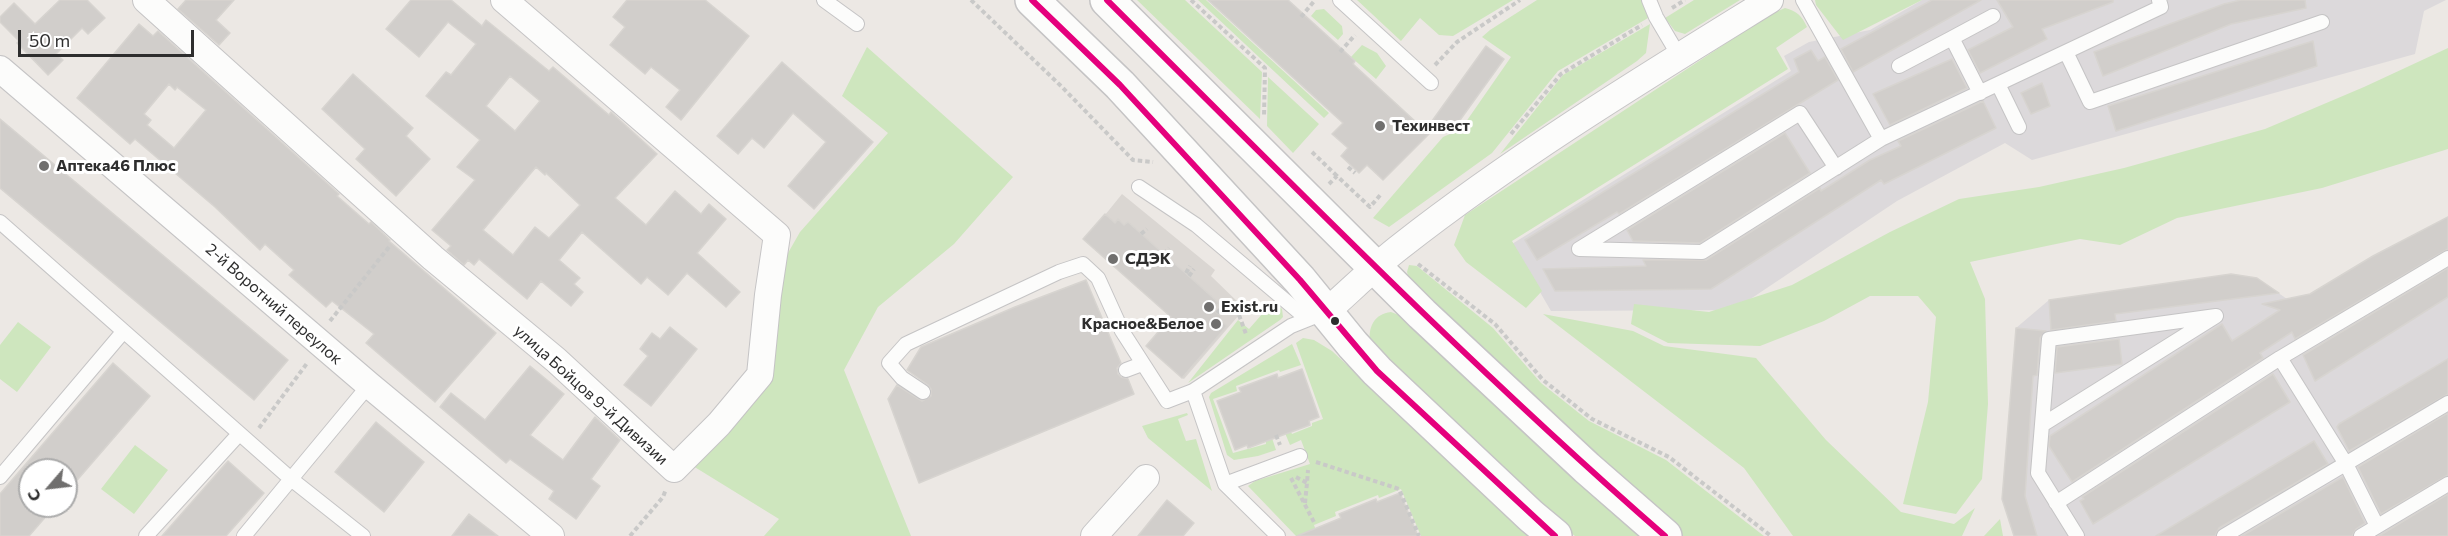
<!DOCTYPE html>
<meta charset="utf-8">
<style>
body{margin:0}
#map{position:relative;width:2448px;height:536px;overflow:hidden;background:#ece8e4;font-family:Commissioner,sans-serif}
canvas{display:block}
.north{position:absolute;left:18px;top:458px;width:60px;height:60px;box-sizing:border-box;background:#fff;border:2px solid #ababab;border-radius:50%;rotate:242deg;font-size:16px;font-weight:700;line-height:24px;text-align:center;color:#2e2e2e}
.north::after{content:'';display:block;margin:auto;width:21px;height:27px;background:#706f6e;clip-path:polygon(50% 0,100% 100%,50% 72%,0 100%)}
.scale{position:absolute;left:18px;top:30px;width:176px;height:27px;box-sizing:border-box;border:3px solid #2e2e2e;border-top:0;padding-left:8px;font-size:18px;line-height:21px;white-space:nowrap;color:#2e2e2e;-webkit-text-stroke:4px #fff;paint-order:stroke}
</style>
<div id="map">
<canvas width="2448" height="536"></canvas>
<div class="north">С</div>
<div class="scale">50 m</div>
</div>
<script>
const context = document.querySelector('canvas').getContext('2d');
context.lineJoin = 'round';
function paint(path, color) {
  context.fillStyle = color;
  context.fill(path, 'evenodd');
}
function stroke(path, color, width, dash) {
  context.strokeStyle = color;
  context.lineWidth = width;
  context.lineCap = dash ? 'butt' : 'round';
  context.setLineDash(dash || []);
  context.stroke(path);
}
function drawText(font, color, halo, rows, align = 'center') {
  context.font = font + ' Commissioner,sans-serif';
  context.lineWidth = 6;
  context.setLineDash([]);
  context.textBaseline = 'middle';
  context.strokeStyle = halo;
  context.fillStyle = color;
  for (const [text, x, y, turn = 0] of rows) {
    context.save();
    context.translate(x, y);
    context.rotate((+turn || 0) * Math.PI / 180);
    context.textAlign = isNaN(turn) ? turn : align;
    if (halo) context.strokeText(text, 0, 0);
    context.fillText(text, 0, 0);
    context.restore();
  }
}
const industrial = new Path2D(`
 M1922 0H2446L2424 11 2415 54 2032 160 2005 143 1897 201 1734 310 1551 311 1512 244 1791 71 1784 56 1809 42 1870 30Z
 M2448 217V536H2014L2002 499 2016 328 2049 300 2231 274 2257 278 2287 299 2310 295 2373 256Z`);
const green = new Path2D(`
 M1137 0H1185L1262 72 1260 119Z
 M1198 0H1206L1329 113 1324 118Z
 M1357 0H1513L1453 36 1439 35 1420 18 1401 41Z
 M1537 0H1642L1648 18 1558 71 1492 153 1389 227 1373 218 1443 137 1461 129 1511 57 1482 37 1490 30Z
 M1694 0H1740L1685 34 1675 31 1665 18Z
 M1815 0H1922L1843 40 1816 5Z
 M1785 8C1797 11 1802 16 1807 27L1776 48 1788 69 1512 241 1542 291 1526 308 1466 262 1454 245 1465 215 1769 15Z
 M1324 9 1342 26 1343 34 1338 40 1311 16 1316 10Z
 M1650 24 1646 53 1637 61 1500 154 1563 75Z
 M1362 45 1377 53 1386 66 1376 79 1351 57Z
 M867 47 1013 177 954 244 878 307 844 370 911 536H764L779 519 693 466 768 382 784 260 800 232 888 133 842 96Z
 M2448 48V149L2322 188 2177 218 2120 245 2080 239 1970 262 1985 299 1988 404 1982 479 1956 514 1903 504 1928 402 1936 317 1918 296H1870L1824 321 1760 346 1668 343 1631 324 1634 304 1709 312 1792 285 1890 232 1959 199 2039 187 2124 168 2265 129 2364 87Z
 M1268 77 1319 124 1293 153 1267 126Z
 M1409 265 1417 266 1493 328 1541 383 1589 421 1666 460 1764 536H1683L1645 504 1410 283 1407 272Z
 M1271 304H1277L1282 309 1283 317 1280 320 1188 383 1238 320 1249 329Z
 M1391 312 1404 317 1644 536H1575L1539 507 1370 343C1368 327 1374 314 1391 312Z
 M1543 314 1633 331 1664 346 1756 358 1826 440 1901 512 1954 524 1975 508 1962 536H1793L1744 468Z
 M18 322 51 347 17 392 0 379V345Z
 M1303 338 1314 340 1332 351 1531 536H1421L1401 489 1379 498 1378 495 1335 512 1336 516 1314 525 1318 536H1296L1248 486 1255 481 1310 464 1301 440 1290 445 1285 433 1291 432 1292 434 1312 426V423L1323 419 1296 343Z
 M1292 344 1301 365 1280 372 1279 370 1236 386 1237 391 1213 399 1233 453 1266 444V440L1272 438 1276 450 1258 456 1234 460 1227 455 1209 397 1211 393Z
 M1187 413 1188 415 1178 419 1186 441 1196 439 1212 491 1148 438 1142 426Z
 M135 445 168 470 134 514 101 489Z
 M2000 519 2003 536H1984Z`);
const plaza = new Path2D(`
 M1122 194 1215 270 1211 276 1243 307 1239 315 1184 379 1182 378 1226 327 1219 319 1221 316 1213 309 1219 303 1128 222 1124 225 1118 220 1115 223 1105 215Z`);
const building = new Path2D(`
 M60 0H87L105 18 88 34 82 28 56 54 63 60 48 75 17 43 19 41 0 22V17L14 3 35 24Z
 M186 0H234L216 20 230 33 219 45 178 9Z
 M411 0H451L482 26 486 20 549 71 553 67 609 115 611 112 657 154 615 198 646 225 675 191 701 214 709 204 726 219 697 253 740 292 726 307 687 273 668 295 647 277 641 284 582 232 559 260 580 278 574 284 583 292 571 306 541 281 527 299 479 259 474 265 468 260 464 265 447 250 451 246 432 230 475 180 457 167 480 140 426 96 446 72 451 75 476 44 448 22 419 57 386 29ZM510 76 540 101 515 131 486 106ZM536 167 545 175 546 173 580 205 549 238 535 227 513 255 483 230Z
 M627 0H705L749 36 681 120 666 107 680 90 651 67 645 74 610 45 625 27 613 17Z
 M1208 0H1288L1355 61 1353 64 1429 134 1383 180 1367 165 1359 173 1341 156 1348 148 1332 134 1343 123Z
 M1932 0H1981L1853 72 1841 49Z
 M1997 0H2113V2L2042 29 2047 39 1980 73 1968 50 2013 27Z
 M2241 0H2305L2306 8 2231 24 2103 76 2094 52 2224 4Z
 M139 24 153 36 158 31 339 194 337 196 369 224 371 222 390 240 389 241 496 333 435 402 366 343 374 334 332 301 326 307 289 275 294 270 265 244 260 250 215 207 135 139 130 144 77 98ZM169 84 175 90 177 87 206 110 174 148 147 125 151 120 144 114Z
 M2313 41 2317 66 2116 131 2108 106Z
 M1486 46 1504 59 1450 134 1432 121Z
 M1811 50 1818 61 1825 57 1838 80 1619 214 1617 212 1537 260 1525 240 1799 72 1794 59Z
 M1952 59 1967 88 1890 125 1873 94Z
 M782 62 873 142 814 209 788 186 826 142 793 113 764 148 752 138 738 154 717 136Z
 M353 74 413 128 406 136 430 159 396 196 356 159 365 149 322 109Z
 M2042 83 2050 106 2031 114 2021 93Z
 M1983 101 1996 128 1884 184 1881 180 1711 289 1555 291 1543 269 1646 266 1643 260H1706L1820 188 1821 191 1870 160 1901 146 1898 141Z
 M0 119 288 360 254 400 0 188Z
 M1785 133 1810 173 1700 243 1633 241 1627 230Z
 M1105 214 1115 223 1118 219 1124 225 1128 222 1219 303 1213 310 1221 316 1219 319 1227 326 1182 378 1146 346 1171 317 1083 239Z
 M2448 217V249L2295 339 2292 332 2260 353 2263 358 2072 482 2049 446 2050 436 2222 324 2232 341 2280 310 2262 304 2310 294 2373 256Z
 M2448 268V297L2315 381 2303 355Z
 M2231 274 2257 278 2279 293 2115 314 2116 321 2051 330 2049 300Z
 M1086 280 1121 363 1117 368 1118 374 1121 377 1128 379 1134 394 919 483 888 399 897 385 922 401 931 396V389L928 385 907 370 921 347 1015 307Z
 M670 327 697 349 651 406 624 385 648 356 640 349 652 333 660 339Z
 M2016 328 2046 331 2040 338 2037 375 2033 376 2025 496 2037 536H2014L2002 499Z
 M2119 339 2122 364 2055 373 2057 347Z
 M2448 359V394L2349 451 2337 427 2339 424Z
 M113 363 150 396 66 493V470H30V506H55L29 536H0V494Z
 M530 366 564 394 530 435 563 460 595 417 620 440 591 479 600 486 576 519 549 499 554 491 510 459 506 463 440 407 451 393 485 420Z
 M1302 369 1319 417 1309 421 1310 425 1264 442 1248 448 1247 445 1235 450 1217 401 1241 392 1239 388 1277 374 1278 378Z
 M2273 374 2290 402 2093 524 2080 501 2084 499 2082 497Z
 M2448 413V475L2381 514 2358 467Z
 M376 422 424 462 384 512 335 472Z
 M2314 441 2328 464 2219 528 2215 536H2156Z
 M228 461 264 493 226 536H162Z
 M2343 477 2365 523 2356 529 2352 536H2242Z
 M1400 493 1418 536H1297L1341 518 1339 514 1376 499 1377 502Z
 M2448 494V536H2379Z
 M1167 500 1194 523 1183 536H1138Z
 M469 514 498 536H452Z`);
const path = new Path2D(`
 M971 0 1062 87 1133 160 1153 162
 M1191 0 1265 68 1264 117
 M1672 8 1685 0
 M1301 17 1315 0
 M1340 52 1355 35
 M1435 65 1457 42 1520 0
 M1511 134 1561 74 1642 25
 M1312 152 1337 176
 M1348 167 1355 173
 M1329 184 1337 176 1370 207 1382 193
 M1141 234 1147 229
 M1164 254 1169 248
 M1418 264 1495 324 1543 380 1592 419 1669 457 1771 536
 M1186 273 1190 266
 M1189 276 1194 269
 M1217 313 1228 300
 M1239 315 1246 334
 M330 321 389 247
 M259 428 308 362
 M1276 435 1280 445
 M1316 462 1399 489 1419 536
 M1296 477 1307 483 1308 470
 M1291 478 1315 524
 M1305 503 1307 483
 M630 536 663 497 666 489`);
const service = new Path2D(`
 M824 0 857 24
 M1340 0 1431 83
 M1649 0 1656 17 1679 56
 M1803 0 1881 139 1702 252 1579 249 1800 113 1836 168
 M1952 38 1993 16
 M2066 52 2090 102 2322 22
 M1899 66 1952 38 1980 93
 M1998 84 2019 127
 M1881 139 2161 7 2159 0
 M1139 187 1196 225 1306 318
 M0 222 291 479 369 385
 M2280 358 2346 464 2377 526
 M1126 370 1142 364
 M1193 391 1225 484 1278 536
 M923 392 902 378 889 363 906 344 1059 272 1083 264 1098 278 1122 331 1167 401 1193 391 1291 326 1326 312
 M2042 425 2216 316 2049 339 2038 473 2077 536
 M0 477 123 332
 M1225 484 1300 456
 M2056 503 2280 358 2448 258
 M146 536 239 434
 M244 536 291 479 363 536
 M2224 536 2448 403
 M2361 536 2448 484`);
const minor = new Path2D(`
 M146 0 433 258 556 360 674 469 719 424 760 375 768 295 777 235 504 0
 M0 69 369 385 551 536
 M1326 312C1351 290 1375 266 1401 246 1517 155 1644 78 1770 0
 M1094 536 1146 478`);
const secondary = new Path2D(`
 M1032 0 1120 85 1300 280 1353 345 1377 371 1531 516 1555 536
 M1107 0 1422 314 1587 468 1665 536`);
const bus1 = new Path2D(`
 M1032 0 1120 85 1300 280 1377 371 1555 536
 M1107 0C1290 182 1470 366 1665 536`);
const markers = [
 [1380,126,6,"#706f6e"],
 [44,166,6,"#706f6e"],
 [1113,259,6,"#706f6e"],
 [1209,307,6,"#706f6e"],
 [1335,321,5,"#2e2e2e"],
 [1216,324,6,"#706f6e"]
];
const poiNames = [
 ["Техинвест",1392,126],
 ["Аптека46 Плюс",56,166],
 ["СДЭК",1125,259],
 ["Exist.ru",1221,307],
 ["Красное&Белое",1204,324,"right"]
];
const streetNames = [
 ["2-й Воротний переулок",274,304,41],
 ["улица Бойцов 9-й Дивизии",591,395,42]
];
paint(industrial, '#dcd9db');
paint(green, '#cee6be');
paint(plaza, '#dad6d2');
paint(building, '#d1cecb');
stroke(building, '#d7d4d0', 1.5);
stroke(service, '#c5c4c5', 16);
stroke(minor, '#c5c4c5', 28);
stroke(secondary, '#c5c4c5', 36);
stroke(path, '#c9c9c8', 4, [4.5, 3]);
stroke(service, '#fcfcfb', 14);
stroke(minor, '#fcfcfb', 26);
stroke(secondary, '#fcfcfb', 33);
stroke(bus1, '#e5007d', 6);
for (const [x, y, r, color] of markers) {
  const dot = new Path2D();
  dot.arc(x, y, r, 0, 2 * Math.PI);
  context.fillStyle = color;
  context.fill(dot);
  stroke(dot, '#fff', 2);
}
drawText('bold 16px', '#2e2e2e', '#fff', poiNames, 'left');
drawText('16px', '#2e2e2e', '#fff', streetNames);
</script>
